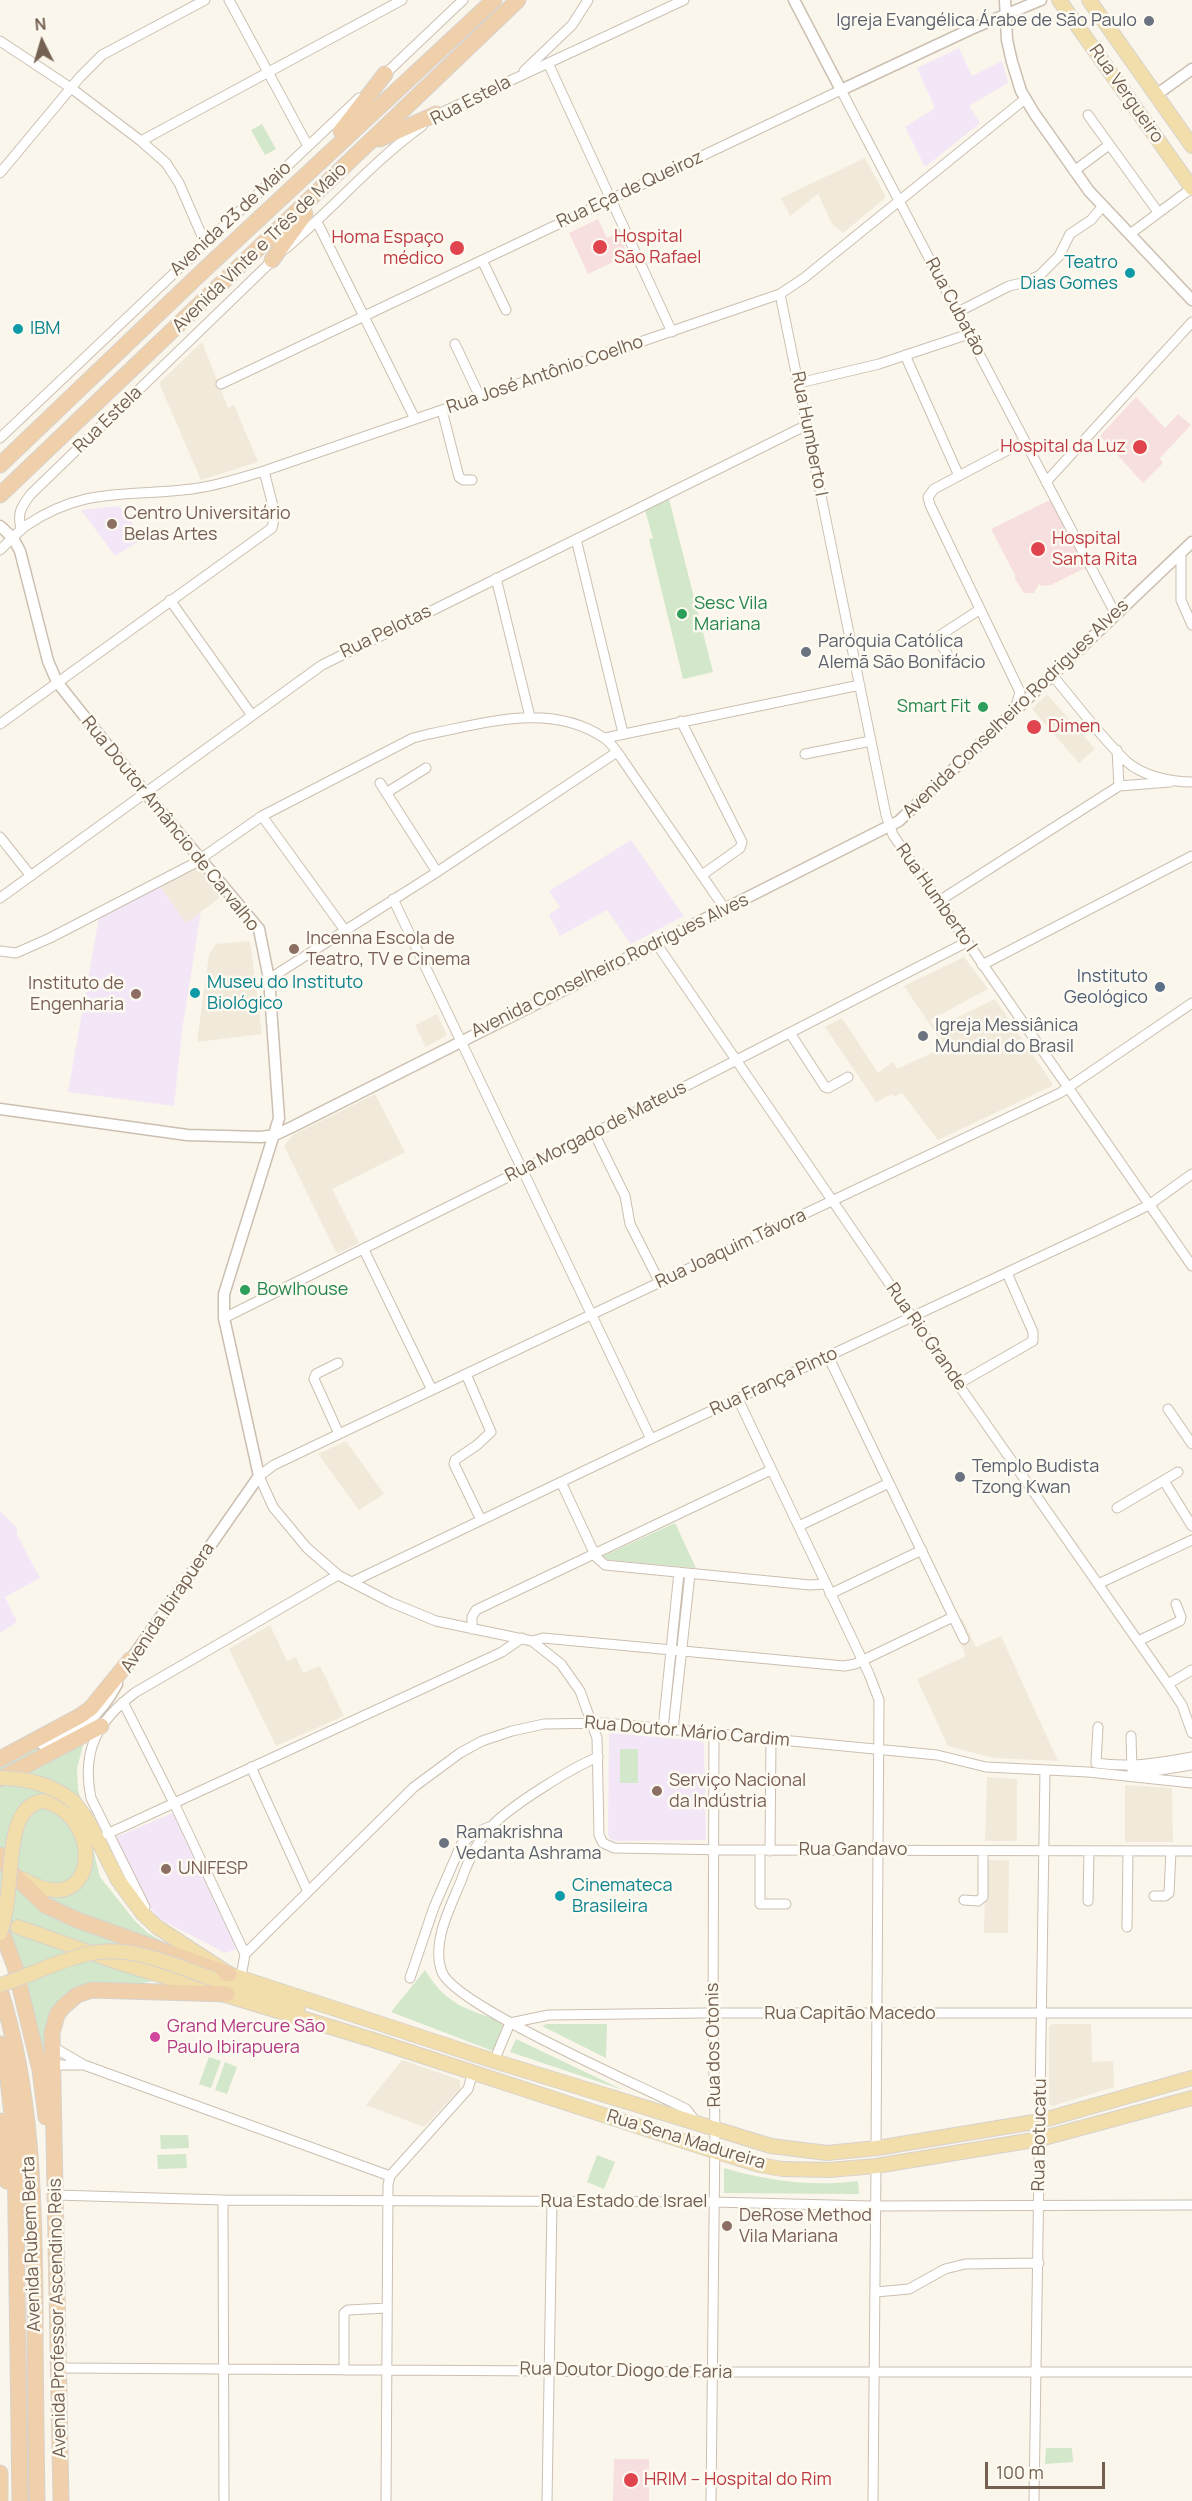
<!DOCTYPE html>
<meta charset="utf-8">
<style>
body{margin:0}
#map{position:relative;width:1192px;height:2501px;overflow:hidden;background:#faf6eb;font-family:Manrope,sans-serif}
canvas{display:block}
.north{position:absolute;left:12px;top:12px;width:60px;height:60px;-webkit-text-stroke:4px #fdfaf1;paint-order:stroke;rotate:355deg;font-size:16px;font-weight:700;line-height:24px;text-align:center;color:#736050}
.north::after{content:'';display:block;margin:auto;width:21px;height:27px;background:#736050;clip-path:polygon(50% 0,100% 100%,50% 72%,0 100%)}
.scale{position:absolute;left:985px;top:2462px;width:120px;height:27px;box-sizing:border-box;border:3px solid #736050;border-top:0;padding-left:8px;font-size:18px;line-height:21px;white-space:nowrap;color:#736050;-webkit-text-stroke:4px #fdfaf1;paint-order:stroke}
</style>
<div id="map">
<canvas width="1192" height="2501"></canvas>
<div class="north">N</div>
<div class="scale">100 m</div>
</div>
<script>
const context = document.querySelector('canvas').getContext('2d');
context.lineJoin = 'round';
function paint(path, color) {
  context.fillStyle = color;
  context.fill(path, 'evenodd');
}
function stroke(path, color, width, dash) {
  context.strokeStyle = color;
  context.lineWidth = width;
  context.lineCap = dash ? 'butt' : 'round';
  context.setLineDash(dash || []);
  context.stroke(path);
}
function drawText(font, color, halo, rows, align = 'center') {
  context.font = font + ' Manrope,sans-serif';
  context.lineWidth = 5;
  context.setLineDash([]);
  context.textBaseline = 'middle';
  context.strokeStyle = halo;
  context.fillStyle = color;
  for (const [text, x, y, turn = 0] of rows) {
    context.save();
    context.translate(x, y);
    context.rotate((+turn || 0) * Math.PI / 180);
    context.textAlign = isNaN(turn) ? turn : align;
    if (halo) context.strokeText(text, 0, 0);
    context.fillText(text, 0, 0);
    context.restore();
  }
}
const residential = new Path2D(`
 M865 158 885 195 884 199 843 233 832 224 818 194 790 216 781 198Z
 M202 342 228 408 234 405 258 462 201 480 159 383Z
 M1047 694 1095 749 1079 763 1032 709Z
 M198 866 222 896 186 923 159 885Z
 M250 941 262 1034 197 1042 209 955 216 944Z
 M964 957 988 989 930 1020 935 1028 995 999 1052 1083V1086L938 1140 902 1093 894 1097 892 1094 876 1102 825 1027 842 1018 878 1073 893 1062 897 1069 945 1047 904 986Z
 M437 1014 447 1035 426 1047 415 1025Z
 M375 1094 405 1152 332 1189 359 1243 337 1254 284 1146 293 1135Z
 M346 1441 384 1494 359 1510 318 1454Z
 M962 1618 976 1647 1001 1636 1058 1761 994 1758 948 1746 917 1679 966 1656 952 1623Z
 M270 1625 287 1661 296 1657 303 1673 320 1666 344 1716 276 1746 229 1649Z
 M987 1777 1017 1779V1841H985Z
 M1125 1785 1172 1788 1173 1842H1125Z
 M986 1860H1009L1008 1933H984Z
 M1052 2024H1091L1092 2062 1113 2061 1114 2087 1052 2106 1049 2104V2027Z
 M402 2060 460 2080V2089L424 2127 366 2105Z`);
const education = new Path2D(`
 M959 48 972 76 1002 61 1008 83 969 106 980 123 925 167 905 127 935 108 917 68Z
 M119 506 144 538 115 556 81 510Z
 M631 840 684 916 631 944 607 910 560 936 549 915 560 907 549 891Z
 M159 885 186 923 201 912 183 1024 174 1106 68 1092 99 917Z
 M0 1511 17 1528V1535L40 1578 5 1597 17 1622 0 1633Z
 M613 1733 700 1741 704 1744 706 1840 616 1841 610 1839 608 1835 609 1734Z
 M173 1813 237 1949 225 1953 158 1918 147 1902 116 1837Z`);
const medical = new Path2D(`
 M598 219 607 238 618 233 628 255 588 274 569 233Z
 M1136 397 1165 428 1178 414 1191 425 1160 458 1163 463 1143 483 1100 436Z
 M1050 500 1085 568 1051 585 1042 586 1039 584 1034 593H1024L1015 579V575L991 529Z
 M614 2459H649V2501H613Z`);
const green = new Path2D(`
 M262 124 276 149 265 155 251 130Z
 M669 499 713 672 683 679 649 539 653 538 645 510Z
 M675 1523 696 1568 609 1560 601 1557Z
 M86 1733 77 1769 78 1789 100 1877 135 1921 148 1933 167 1944 166 1969 160 1980 132 1985 53 2009 52 2093 32 2009 0 1903V1752Z
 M620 1749H638V1783H620Z
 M425 1970C447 2006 467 2009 504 2022L493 2051 391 2012Z
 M547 2024H607L606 2058 542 2026Z
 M516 2039 623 2090 510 2052Z
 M209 2057 221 2061 211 2088 199 2084Z
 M225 2062 237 2067 227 2094 215 2090Z
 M160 2135H188L189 2148 161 2149Z
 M186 2154 187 2168 158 2169 157 2155Z
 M597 2155 615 2162 604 2189 587 2182Z
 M724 2168C768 2181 813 2187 858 2181L859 2194 724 2193Z
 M1046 2448H1072L1073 2462 1045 2464Z`);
const minor = new Path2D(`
 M229 0 308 146
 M0 41 71 88 141 141 166 163 179 183 205 243
 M548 63 672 332
 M524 71 572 25 588 0
 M382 77 463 0
 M1088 115 1158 212
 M432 117 684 0
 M141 141 402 0
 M1074 171 1109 145
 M0 173 80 77 102 55 205 0
 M317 222 415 419
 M1130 234 1192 188
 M285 249C332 210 372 162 422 126
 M482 260 506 310
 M780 294 886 815 893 835 1192 1266
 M958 312 1009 286 1026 282 1040 275 1059 256 1070 234 1091 220 1103 206
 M455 344 480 397
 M905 355 959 476
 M799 383 879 364 969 334
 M221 384 841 90 1116 615
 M442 410 459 477 463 480H472
 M0 438 359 98
 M1046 482 1192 322
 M21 529C17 513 21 507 31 494L275 258
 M576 539 623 733
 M0 550C9 542 17 532 27 525 85 486 128 497 192 489 217 486 240 478 264 471L780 294 804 278 1025 99
 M1181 553V600L1192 625
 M496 578 530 717
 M170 600 251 714
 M947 653 938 641 939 636 979 610
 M1052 675C1076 703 1099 735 1126 761 1142 776 1171 782 1192 782
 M1015 710 1020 692 930 505 928 497 934 489 1025 441
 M681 721 742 842 740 848 702 875
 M0 724 272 528 275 514 264 471
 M605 738 860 685
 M1117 750 1119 786
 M805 754 871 741
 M380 783 437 872
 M1119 786 1170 782
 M386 793 426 768
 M262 816 344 929
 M0 837 31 876
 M0 898 322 665 807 425
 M393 899 651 1439
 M939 901 1119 786
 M656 943 958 1384 1168 1684 1182 1705 1192 1733
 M0 951 16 953 50 938 193 864 262 816 413 738 429 734C486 723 551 702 604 738 611 742 617 752 622 759L725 909
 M982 965 1192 856
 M269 979 437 872 617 752
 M1192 1003 1060 1093 339 1434 274 1465 259 1476 273 1507 307 1548 338 1575 390 1602 436 1621 532 1641 561 1664 580 1691 597 1738 599 1835 603 1843 614 1848 729 1850 1192 1851
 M790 1033 825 1087 828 1088 848 1077
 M594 1133 625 1196 630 1224 660 1283
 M364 1250 432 1390
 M224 1318 522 1170 967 942
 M828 1356 964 1639
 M338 1363 316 1374 314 1379 339 1434
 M466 1374 491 1432 477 1445 455 1460 454 1464 481 1520
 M958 1384 1033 1341V1332L1007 1273
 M738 1399 869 1674 879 1700 876 2148
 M1168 1409 1192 1444
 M1164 1481 1192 1526
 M561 1482 596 1557 605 1565 810 1585 826 1584
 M1117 1508 1178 1472
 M799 1526 889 1483
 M352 1582 651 1439 1102 1228 1149 1205 1192 1174
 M1098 1584 1192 1540
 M830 1594 922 1550
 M472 1629V1617L476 1610 771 1470
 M532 1641 543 1638 844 1666 855 1664 953 1617
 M1138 1641 1180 1621 1181 1617 1176 1604
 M1168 1684 1192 1670
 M123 1702 174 1803 245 1954
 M1098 1727 1096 1763C1128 1768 1161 1763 1192 1757
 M663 1729 679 1572
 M673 1730 690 1574
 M1131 1736 1132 1770
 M598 1757C573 1767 510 1806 492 1826 477 1841 468 1861 461 1881 450 1908 431 1943 442 1972 455 2006 644 2087 686 2109L697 2123
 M251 1767 308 1892
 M1135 1774 1192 1765
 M107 1834 502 1652 522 1638
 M760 1851V1904H786
 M770 1851 771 1738
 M1154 1896H1165L1169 1893 1171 1851
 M964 1900 978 1901 983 1897V1851
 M1088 1901 1089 1851
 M145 1907 91 1798C81 1750 98 1720 136 1692L338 1575
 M1127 1927 1128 1851
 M241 1977 245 1954 414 1787 460 1753 482 1741 512 1731 544 1724 605 1723 937 1755 986 1767 1088 1772 1192 1783
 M410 1978 434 1907 461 1845 472 1834 489 1827
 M510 2023 549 2015 704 2013H1192
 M53 2047 84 2065 390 2176
 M494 2061 510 2023
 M53 2065H81
 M56 2195 223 2200 713 2202 870 2206 1192 2205
 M223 2200 224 2501
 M876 2292 909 2289 945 2269 965 2264 1039 2263
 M60 2368 712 2372H1192
 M344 2370V2313L348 2310 387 2308
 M386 2501 388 2185 390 2176 468 2089 471 2079 470 2071
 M547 2501 552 2202
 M711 2501 715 2130 713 2021 714 1733
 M873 2501 876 2166
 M1034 2501 1045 1770`);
const tertiary = new Path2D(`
 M794 0 841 90 971 29 1041 0
 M1005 0 1007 40 1012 62 1021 91 1034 113 1089 191 1192 300
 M1156 95 1192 69
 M0 526 13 538 20 551 48 661 57 682 152 801 259 929 269 979 279 1118 224 1294V1318L259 1476 127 1665
 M0 1109 187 1135 261 1137 275 1135 294 1126 899 821 1192 542
 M42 1744C80 1727 97 1722 117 1684`);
const primary = new Path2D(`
 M1059 0 1192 188
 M1089 0 1192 146
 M74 1802 88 1821 118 1880 143 1914 157 1927 229 1974 494 2061 771 2146 827 2153 877 2148 1040 2121 1192 2078
 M23 1879C100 1925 105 1815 43 1801
 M18 1927 114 1961 370 2039 714 2151 760 2165 782 2169 829 2170 876 2166 1040 2139 1192 2098
 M213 1979 298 2007`);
const trunk = new Path2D(`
 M341 131 385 74
 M380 139 436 114
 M272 260 305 214
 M0 465 204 270 494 0
 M0 495 518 0
 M0 1759 80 1716 91 1708 130 1660
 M0 1779 101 1726
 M0 1855 11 1872 45 1905 77 1920 229 1974
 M0 1927 15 1967 40 2070 46 2117
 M0 1990C32 2090 34 2197 35 2301 35 2368 36 2434 37 2501
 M0 2044 8 2079 15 2142 20 2501
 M0 2121 7 2181
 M0 2473V2501
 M61 2501 52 2033 57 2015 63 2007 77 1995 92 1990 227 1994`);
const primaryBridge = new Path2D(`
 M0 1778C27 1778 53 1785 74 1802
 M0 1933C17 1888 0 1807 43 1801
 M0 1985C30 1976 60 1959 92 1953 132 1945 176 1966 213 1979`);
const markers = [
 [1149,21,6,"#6b7280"],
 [600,247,8,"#e0444e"],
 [457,248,8,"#e0444e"],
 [1130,273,6,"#0f9aa8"],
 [18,329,6,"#0f9aa8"],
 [1140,447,8,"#e0444e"],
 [112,524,6,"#8d6e63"],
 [1038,549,8,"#e0444e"],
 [682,614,6,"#2e9e5b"],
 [806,652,6,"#6b7280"],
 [983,707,6,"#2e9e5b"],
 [1034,727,8,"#e0444e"],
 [294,949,6,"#8d6e63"],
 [1160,987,6,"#5c6f8a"],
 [195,993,6,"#0f9aa8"],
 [136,994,6,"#8d6e63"],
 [923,1036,6,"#6b7280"],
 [245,1290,6,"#2e9e5b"],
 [960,1477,6,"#6b7280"],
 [657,1791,6,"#8d6e63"],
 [444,1843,6,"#6b7280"],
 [166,1869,6,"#8d6e63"],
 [560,1896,6,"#0f9aa8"],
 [155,2037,6,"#d1479c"],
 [727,2226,6,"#8d6e63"],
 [631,2480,8,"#e0444e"]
];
const worshipNames = [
 ["Igreja Evangélica Árabe de São Paulo",1137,21,"right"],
 ["Paróquia Católica",818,642],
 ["Alemã São Bonifácio",818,663],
 ["Igreja Messiânica",935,1026],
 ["Mundial do Brasil",935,1047],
 ["Templo Budista",972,1467],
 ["Tzong Kwan",972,1488],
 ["Ramakrishna",456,1833],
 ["Vedanta Ashrama",456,1854]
];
const streetNames = [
 ["Rua Vergueiro",1126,94,55],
 ["Rua Estela",471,101,-27],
 ["Rua Eça de Queiroz",630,190,-25],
 ["Avenida 23 de Maio",231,219,-43],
 ["Avenida Vinte e Três de Maio",260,248,-44],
 ["Rua Cubatão",955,307,62],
 ["Rua José Antônio Coelho",545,375,-19],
 ["Rua Estela",108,420,-44],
 ["Rua Humberto I",809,434,79],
 ["Rua Pelotas",386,632,-26],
 ["Avenida Conselheiro Rodrigues Alves",1016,709,-44],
 ["Rua Doutor Amâncio de Carvalho",170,824,51],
 ["Rua Humberto I",936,898,55],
 ["Avenida Conselheiro Rodrigues Alves",610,966,-26],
 ["Rua Morgado de Mateus",596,1132,-27],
 ["Rua Joaquim Távora",731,1249,-25],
 ["Rua Rio Grande",926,1337,55],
 ["Rua França Pinto",774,1382,-25],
 ["Avenida Ibirapuera",168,1608,-56],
 ["Rua Doutor Mário Cardim",687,1732,5],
 ["Rua Gandavo",853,1850],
 ["Rua Capitão Macedo",850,2014],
 ["Rua dos Otonis",714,2045,-91],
 ["Rua Botucatu",1040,2135,-89],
 ["Rua Sena Madureira",686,2140,17],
 ["Rua Estado de Israel",624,2202],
 ["Avenida Rubem Berta",32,2244,-92],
 ["Avenida Professor Ascendino Reis",58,2318,-91],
 ["Rua Doutor Diogo de Faria",626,2371,1]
];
const healthNames = [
 ["Hospital",614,237],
 ["São Rafael",614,258],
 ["Homa Espaço",444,238,"right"],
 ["médico",444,259,"right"],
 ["Hospital da Luz",1126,447,"right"],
 ["Hospital",1052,539],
 ["Santa Rita",1052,560],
 ["Dimen",1048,727],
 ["HRIM – Hospital do Rim",644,2480]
];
const cultureNames = [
 ["Teatro",1118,263,"right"],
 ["Dias Gomes",1118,284,"right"],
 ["IBM",30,329],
 ["Museu do Instituto",207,983],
 ["Biológico",207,1004],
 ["Cinemateca",572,1886],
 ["Brasileira",572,1907]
];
const educationNames = [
 ["Centro Universitário",124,514],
 ["Belas Artes",124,535],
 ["Incenna Escola de",306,939],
 ["Teatro, TV e Cinema",306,960],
 ["Instituto de",124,984,"right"],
 ["Engenharia",124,1005,"right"],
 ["Serviço Nacional",669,1781],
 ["da Indústria",669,1802],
 ["UNIFESP",178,1869],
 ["DeRose Method",739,2216],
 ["Vila Mariana",739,2237]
];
const leisureNames = [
 ["Sesc Vila",694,604],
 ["Mariana",694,625],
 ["Smart Fit",971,707,"right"],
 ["Bowlhouse",257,1290]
];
const serviceNames = [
 ["Instituto",1148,977],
 ["Geológico",1148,998]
];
const hotelNames = [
 ["Grand Mercure São",167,2027],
 ["Paulo Ibirapuera",167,2048]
];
paint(residential, '#f1e9da');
paint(education, '#f3e7f7');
paint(medical, '#f7dfdf');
paint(green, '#d3e7ca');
stroke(minor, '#ccbfb1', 11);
stroke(tertiary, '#ccbfb1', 13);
stroke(primary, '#d8d2ce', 16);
stroke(trunk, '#d8d2ce', 17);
stroke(minor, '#fff', 9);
stroke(tertiary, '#fff', 10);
stroke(primary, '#f1deab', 14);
stroke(trunk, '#efd0aa', 15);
stroke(primaryBridge, '#d8d2ce', 16, []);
stroke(primaryBridge, '#f1deab', 14);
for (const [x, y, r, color] of markers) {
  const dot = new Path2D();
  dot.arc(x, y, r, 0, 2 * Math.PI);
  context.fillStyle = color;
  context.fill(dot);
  stroke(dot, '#fdfaf1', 2);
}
drawText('18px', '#5b616d', '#fdfaf1', worshipNames, 'left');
drawText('18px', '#736050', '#fdfaf1', streetNames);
drawText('18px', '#be3a42', '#fdfaf1', healthNames, 'left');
drawText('18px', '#0d838f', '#fdfaf1', cultureNames, 'left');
drawText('18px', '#785e54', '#fdfaf1', educationNames, 'left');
drawText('18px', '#27864d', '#fdfaf1', leisureNames, 'left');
drawText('18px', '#4e5e75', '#fdfaf1', serviceNames, 'right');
drawText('18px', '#b23c85', '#fdfaf1', hotelNames, 'left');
</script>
